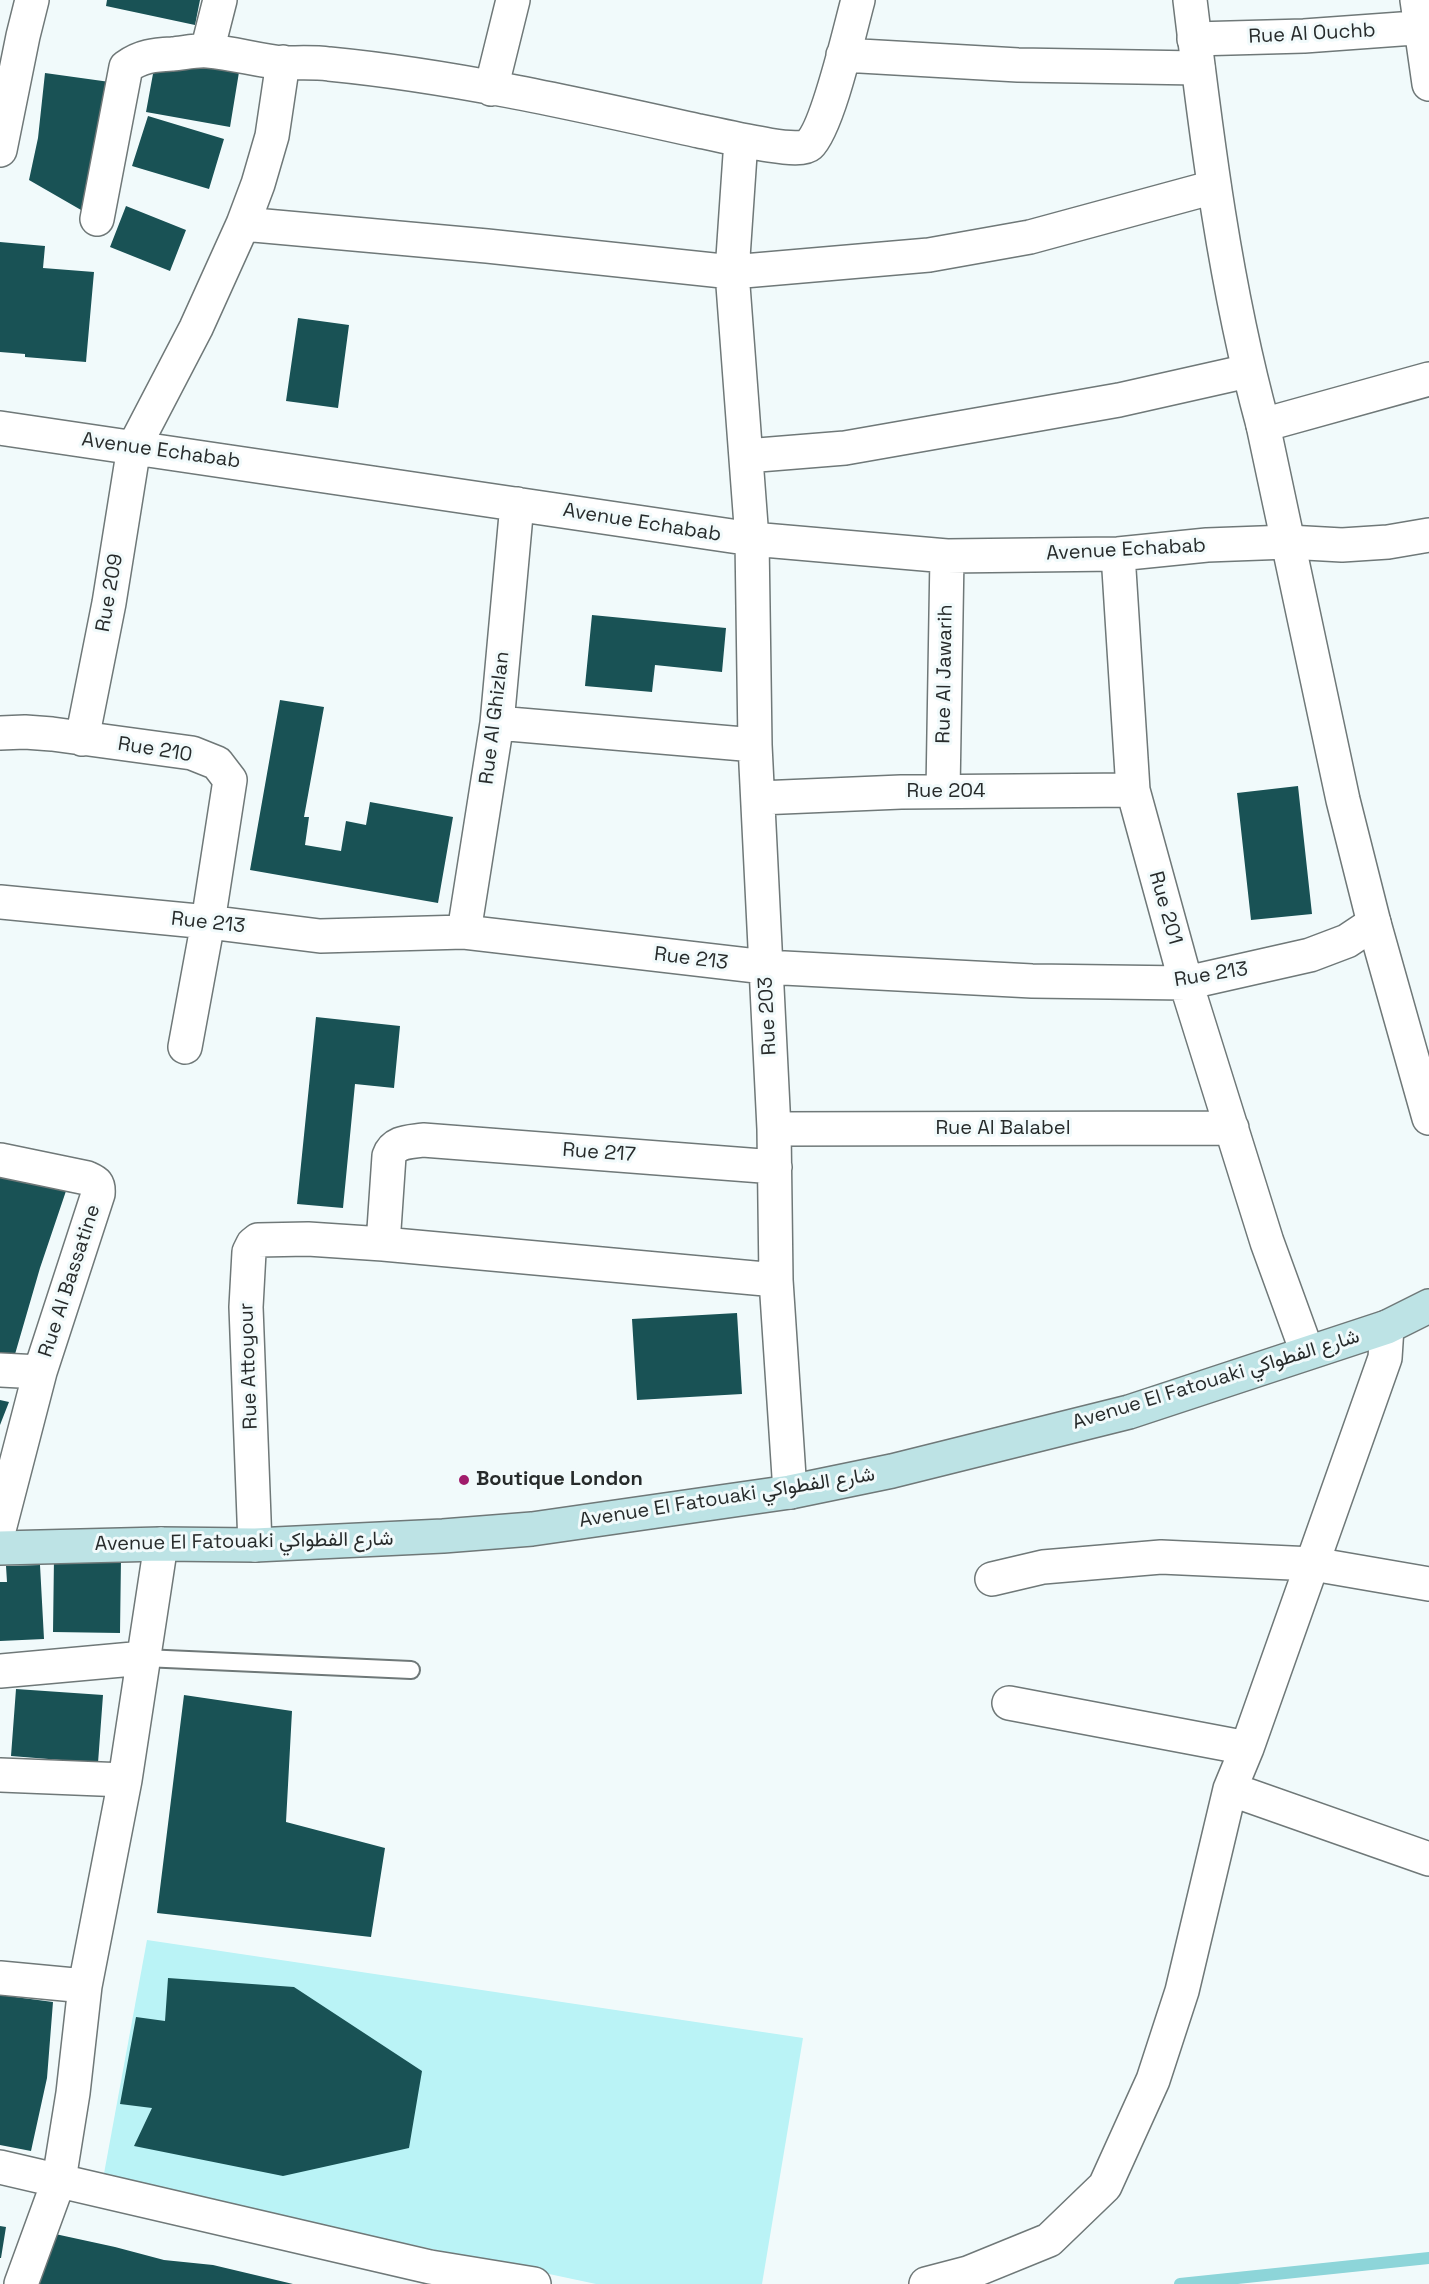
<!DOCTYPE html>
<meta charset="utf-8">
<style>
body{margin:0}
canvas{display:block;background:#f1fafb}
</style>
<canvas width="1429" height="2284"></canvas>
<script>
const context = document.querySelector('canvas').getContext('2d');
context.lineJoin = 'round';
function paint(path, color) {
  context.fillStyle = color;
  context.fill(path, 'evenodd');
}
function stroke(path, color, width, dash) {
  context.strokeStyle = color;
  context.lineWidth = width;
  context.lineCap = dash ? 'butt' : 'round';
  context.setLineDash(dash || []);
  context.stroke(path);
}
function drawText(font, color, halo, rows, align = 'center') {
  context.font = font + ' "Space Grotesk",Vazirmatn,sans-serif';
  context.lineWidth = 6;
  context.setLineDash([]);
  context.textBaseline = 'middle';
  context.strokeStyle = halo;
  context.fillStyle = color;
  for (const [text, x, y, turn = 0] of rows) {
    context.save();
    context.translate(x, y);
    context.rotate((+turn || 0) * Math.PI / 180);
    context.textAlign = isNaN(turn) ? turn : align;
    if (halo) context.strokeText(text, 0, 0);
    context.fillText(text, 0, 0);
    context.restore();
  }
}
const green = new Path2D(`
 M147 1940 803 2038 762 2284H596L103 2179Z`);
const stream = new Path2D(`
 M1180 2284 1429 2258`);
const building = new Path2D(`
 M107 0H200L195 25 106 6Z
 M157 52 240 66 230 127 146 112Z
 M45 73 117 83 88 214 29 180 38 138Z
 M148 116 224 139 209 189 132 166Z
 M126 206 186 230 170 271 110 247Z
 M0 242 45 246 43 268 94 272 86 362 25 357V354L0 352Z
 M298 318 349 325 338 408 286 401Z
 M592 615 726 628 722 672 655 665 652 692 585 686Z
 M280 700 324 707 304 817H309L305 845 341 851 346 821 366 825 370 802 453 817 438 903 250 870Z
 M1298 786 1312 914 1251 920 1237 793Z
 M316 1017 400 1026 394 1088 355 1084 343 1208 297 1204Z
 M0 1177 66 1191 40 1268 11 1368 0 1366Z
 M737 1313 742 1394 637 1400 632 1319Z
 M0 1400 9 1402 0 1425Z
 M54 1557 121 1558 120 1633 53 1632Z
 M40 1565 44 1639 0 1641V1582H7L6 1566Z
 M16 1689 103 1695 98 1763 11 1756Z
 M184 1695 292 1711 286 1822 385 1848 371 1937 157 1913Z
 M168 1978 294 1987 422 2071 409 2148 283 2176 134 2146 152 2108 120 2104 136 2017 165 2021Z
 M0 1995 53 2002 47 2078 31 2151 0 2145Z
 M0 2226 6 2227 1 2258H0Z
 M46 2232 115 2247 164 2260 213 2265 293 2284H32Z`);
const service = new Path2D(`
 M144 1658 411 1670`);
const minor = new Path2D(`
 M1417 0 1429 84
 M1194 39 1304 36 1429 27
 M207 51 220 0
 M843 55 1018 65 1198 68
 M491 89 513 0
 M741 140 732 272 752 539 755 745 774 1129 776 1280 790 1492
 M0 150 23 36 32 0
 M97 219 126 67C141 56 154 55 172 54 184 53 196 50 208 51 234 53 259 61 284 63 299 63 314 62 329 64 453 76 577 104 699 131 716 134 798 155 809 145 828 128 850 29 858 0
 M243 224 487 246 732 272 929 255 1030 237 1214 187
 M1263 425 1429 379
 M0 428 752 539 947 556 1118 554 1207 545 1288 542 1342 545 1388 542 1429 535
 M746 456 845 448 1119 400 1248 371
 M1118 554 1133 790 1186 983 1267 1242 1307 1352
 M497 723 755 745
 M0 733 25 732 52 734 192 753 217 763 230 780 208 922 185 1047
 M82 739 109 603 134 447 196 328 243 224 258 184 272 136 283 62
 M943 791 947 556
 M759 798 901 792 1133 790
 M0 902 208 922 320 936 464 932 765 967 1032 981 1186 983 1310 955 1347 941 1374 923
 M464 932 497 723 517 504
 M774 1129 1232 1128
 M0 1160 87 1178C96 1182 99 1183 98 1194L40 1372 0 1526
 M383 1244 389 1156C394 1141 410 1142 423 1140L775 1167
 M0 1370 40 1372
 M255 1545 246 1307 249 1252 253 1244 258 1240 308 1239 383 1244 776 1280
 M992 1579 1043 1567 1161 1557 1313 1564 1429 1584
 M0 1671 144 1658
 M1009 1703 1247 1748
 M0 1775 125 1780
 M1230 1789 1429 1859
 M0 1978 85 1986
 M0 2167 430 2267 534 2284
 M21 2284 59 2180 73 2093 85 1986 125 1780 161 1544
 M926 2284 968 2273 1049 2240 1105 2186 1153 2080 1182 1991 1230 1789 1247 1748 1385 1358 1387 1327`);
const tertiary = new Path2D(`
 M1190 0C1207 142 1225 286 1263 425L1343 800 1374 923 1429 1118`);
const secondary = new Path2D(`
 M0 1548 161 1544 255 1545 443 1536 532 1529 790 1492 892 1471 1129 1412 1387 1327 1429 1306`);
const markers = [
 [464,1480,6,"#a01c6b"]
];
const streetNames = [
 ["Rue Al Ouchb",1312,34,-3],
 ["Avenue Echabab",161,451,8],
 ["Avenue Echabab",642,523,9],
 ["Avenue Echabab",1126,550,-3],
 ["Rue 209",110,593,-80],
 ["Rue Al Jawarih",945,674,-89],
 ["Rue Al Ghizlan",495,718,-83],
 ["Rue 210",155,750,9],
 ["Rue 204",946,792],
 ["Rue 201",1165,908,74],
 ["Rue 213",208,923,6],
 ["Rue 213",691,959,7],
 ["Rue 213",1211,975,-9],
 ["Rue 203",768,1016,-93],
 ["Rue Al Balabel",1003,1129],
 ["Rue 217",599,1153,4],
 ["Rue Al Bassatine",70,1281,-72],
 ["Rue Attoyour",249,1366,-92],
 ["Avenue El Fatouaki شارع الفطواكي",1216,1380,-17],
 ["Avenue El Fatouaki شارع الفطواكي",727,1498,-9],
 ["Avenue El Fatouaki شارع الفطواكي",244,1542,-1]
];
const poiNames = [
 ["Boutique London",476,1480]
];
paint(green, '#baf3f6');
stroke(stream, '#8dd5d9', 12);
paint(building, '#195255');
stroke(service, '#6f7878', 20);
stroke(minor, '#6f7878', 36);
stroke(tertiary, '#6f7878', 36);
stroke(secondary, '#6f7878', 36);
stroke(service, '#fff', 16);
stroke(minor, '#fff', 33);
stroke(tertiary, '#fff', 33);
stroke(secondary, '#bde3e5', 33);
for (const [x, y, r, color] of markers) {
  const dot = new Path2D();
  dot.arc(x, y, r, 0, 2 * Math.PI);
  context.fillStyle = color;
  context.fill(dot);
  stroke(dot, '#f1fafb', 2);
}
drawText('20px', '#272b2b', '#f1fafb', streetNames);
drawText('bold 20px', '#272b2b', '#f1fafb', poiNames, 'left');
</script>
